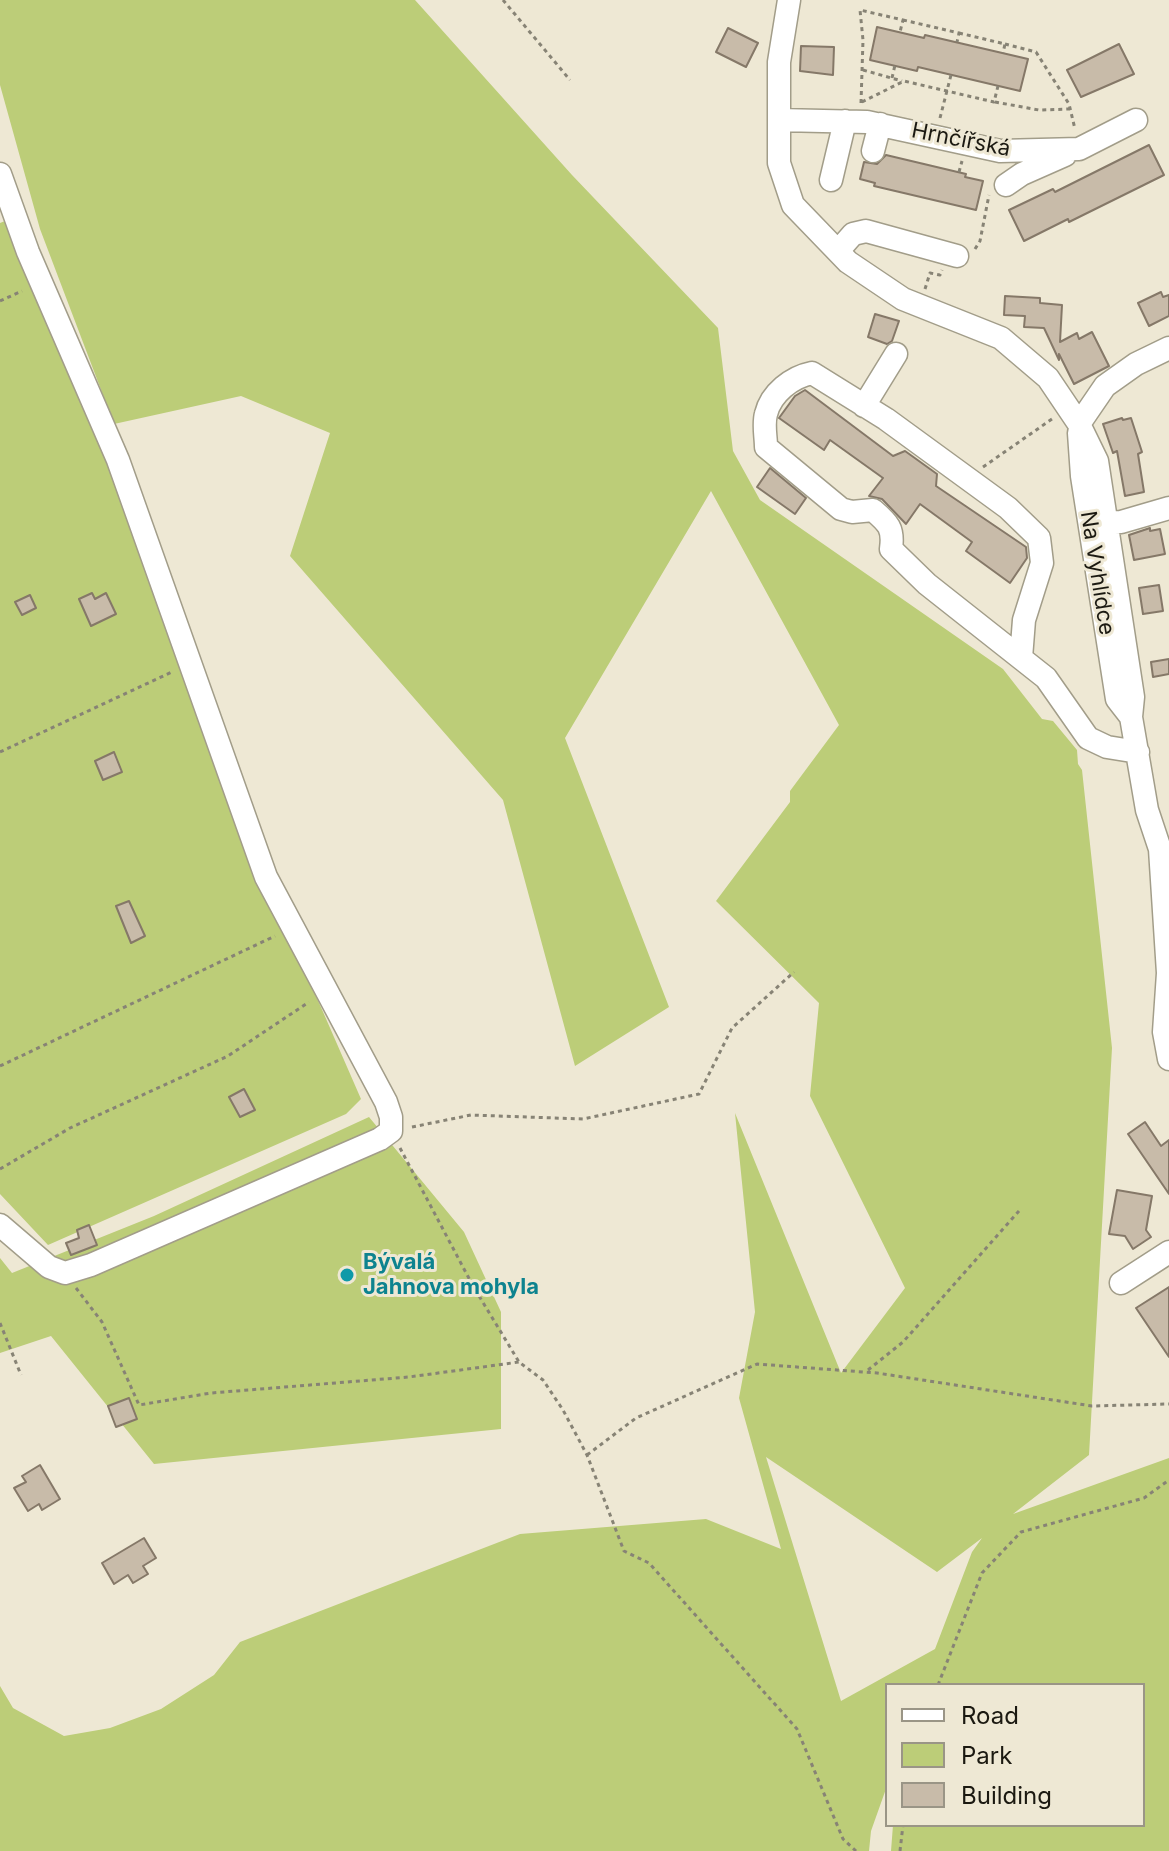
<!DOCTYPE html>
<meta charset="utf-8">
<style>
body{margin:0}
#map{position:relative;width:1169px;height:1851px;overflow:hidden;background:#eee8d4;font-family:Inter,sans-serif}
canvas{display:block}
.legend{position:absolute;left:885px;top:1683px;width:260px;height:144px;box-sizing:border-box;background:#eee8d4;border:2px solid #9a9586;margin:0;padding:10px 14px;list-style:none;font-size:24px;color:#1b1911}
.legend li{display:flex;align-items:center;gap:16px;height:40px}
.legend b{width:40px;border:2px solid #9a9586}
</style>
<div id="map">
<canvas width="1169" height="1851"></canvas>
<ul class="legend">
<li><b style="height:10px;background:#fff"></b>Road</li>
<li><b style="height:22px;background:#bccd78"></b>Park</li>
<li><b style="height:22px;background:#c8bba9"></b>Building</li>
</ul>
</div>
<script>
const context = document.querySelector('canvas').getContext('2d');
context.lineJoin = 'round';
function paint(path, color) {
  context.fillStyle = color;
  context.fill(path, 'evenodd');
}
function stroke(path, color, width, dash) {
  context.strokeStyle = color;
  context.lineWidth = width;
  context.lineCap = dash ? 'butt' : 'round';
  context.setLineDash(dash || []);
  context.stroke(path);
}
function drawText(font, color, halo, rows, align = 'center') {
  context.font = font + ' Inter,sans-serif';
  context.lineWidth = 6;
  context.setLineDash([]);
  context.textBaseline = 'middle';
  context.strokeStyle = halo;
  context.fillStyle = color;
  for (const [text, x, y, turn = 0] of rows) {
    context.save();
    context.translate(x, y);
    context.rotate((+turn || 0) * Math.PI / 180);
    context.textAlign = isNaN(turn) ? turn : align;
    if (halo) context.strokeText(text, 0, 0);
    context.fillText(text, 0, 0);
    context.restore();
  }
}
const green = new Path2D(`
 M0 0H415L572 175 718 328 733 451 760 500 1003 669 1042 719 1053 721 1077 750 1078 764 1082 770 1112 1048 1089 1455 1013 1514 1169 1458V1851H891L893 1825H1143V1685H887V1786L871 1831 869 1851H0V1686L13 1708 64 1736 110 1728 161 1709 214 1675 240 1642 520 1534 706 1519 781 1549 739 1398 755 1312 735 1113 841 1373 905 1288 810 1096 819 1003 716 901 790 802V791L839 725 711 491 565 738 669 1007 575 1066 503 800 290 556 330 433 241 396 114 424 40 229 0 85ZM766 1457 937 1572 982 1538 972 1552 935 1649 841 1701Z
 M10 219 107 455 245 844 320 1005 361 1099 346 1114 48 1245 0 1194V223Z
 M369 1117 464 1232 501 1312V1429L154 1464 51 1336 0 1353V1258L12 1273 154 1216Z`);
const building = new Path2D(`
 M877 27 924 38 925 35 1028 59 1020 91 918 67 917 71 870 60Z
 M728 28 758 43 746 67 716 52Z
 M1119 44 1134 74 1081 97 1067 70Z
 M801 46 834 47 833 75 800 71Z
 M1149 145 1164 175 1069 222 1068 219 1024 241 1009 210 1053 189 1055 192Z
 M886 155 966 174 965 177 983 181 976 210 874 186 875 183 860 179 864 162 877 164Z
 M1161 292 1163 297 1169 295V316L1149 326 1138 303Z
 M1005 296 1040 298V303L1062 305 1060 342 1077 333 1079 339 1092 332 1109 366 1074 384 1059 354V360L1044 328 1024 327 1025 316 1004 315Z
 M875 314 899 321 892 341 887 344 868 337Z
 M805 390 893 456 905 451 937 474 936 486 1026 547 1027 558 1010 583 966 551 972 542 920 504 906 524 882 499 869 496 883 478 830 440 824 450 779 418 795 396Z
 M1122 418 1123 420 1131 418 1142 452 1138 454 1144 492 1125 496 1117 451 1113 453 1103 424Z
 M770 468 806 498 795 514 757 487Z
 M1150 528V531L1160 529 1165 554 1134 560 1129 535Z
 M1159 585 1163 611 1143 614 1139 588Z
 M92 593 95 599 106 593 116 614 91 626 79 599Z
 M30 595 36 608 22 615 15 602Z
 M1169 659V674L1153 677 1151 662Z
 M114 752 122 772 103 780 95 761Z
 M129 901 145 936 131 943 116 906Z
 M244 1089 255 1110 240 1117 229 1097Z
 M1145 1122 1161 1146 1169 1140V1194L1128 1134Z
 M1117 1190 1152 1196 1146 1230 1151 1237 1133 1249 1125 1236 1109 1234Z
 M89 1225 97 1245 71 1255 66 1243 79 1238 77 1230Z
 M1169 1287V1357L1136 1308Z
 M129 1398 137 1419 116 1427 108 1406Z
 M40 1465 60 1499 42 1510 39 1504 28 1511 14 1488 26 1482 22 1476Z
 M144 1538 156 1558 143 1566 148 1574 133 1583 128 1575 114 1584 102 1563Z`);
const path = new Path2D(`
 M503 0 570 80
 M903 20 959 33 957 42
 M959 33 1005 44 1003 53
 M1005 44 1036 52 1069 104 1075 129
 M863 70 902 81
 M892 78 895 65
 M862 102 904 81 994 102 998 86
 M995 102 1039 110 1070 109
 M861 103 863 40 860 10 903 20 900 32
 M940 118 951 75
 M959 172 962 161
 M975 249 980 241 989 195
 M925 289 930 273 940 275 942 270
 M0 301 22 291
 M983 467 1052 419
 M0 752 174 671
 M0 1066 275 936
 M412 1127 471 1115 583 1119 699 1094 732 1028 794 972
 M400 1148 473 1286 519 1362 543 1380 563 1410 587 1455 624 1551 649 1563 797 1729 843 1839 856 1851
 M0 1169 70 1128 228 1056 309 1002
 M76 1288 102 1322 139 1405 211 1393 409 1377 519 1362
 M0 1323 21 1375
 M868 1370 903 1342 1019 1211
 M587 1455 636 1418 757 1364 877 1373 1092 1406 1169 1404
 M938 1685 982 1573 1021 1532 1144 1498 1169 1480
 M900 1851 903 1825`);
const minor = new Path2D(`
 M789 0 779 62V163L793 205 848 262 903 299 1001 338 1048 378 1079 424 1097 461 1133 697 1131 717 1147 810 1160 849 1168 973 1164 1032 1169 1059
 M779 120 867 122 1000 151 1079 149 1136 120
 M873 151 880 124
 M0 174 28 252 118 460 266 877 386 1102 391 1117V1131L380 1139 91 1265 65 1273 49 1267 0 1225
 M831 180 845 121
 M1006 185 1022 174 1065 155
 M838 251 853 234 866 231 957 256
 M864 406 896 354
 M1079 424 1105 386 1136 364 1169 348
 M1079 433 1082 476 1117 699 1131 717
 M1095 523 1121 522 1169 508
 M1021 658 1024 620 1042 563 1039 538 1008 508 886 419 812 373C792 377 771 393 766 414 763 424 766 437 766 447L841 509 852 512 873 510C888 523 894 528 891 549L927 584 1046 678 1088 738 1107 747 1138 752
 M1121 1283 1169 1252`);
const markers = [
 [347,1275,8,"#0f9aa8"]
];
const streetNames = [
 ["Hrnčířská",961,140,11],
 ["Na Vyhlídce",1097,573,81]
];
const cultureNames = [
 ["Bývalá",363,1262],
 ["Jahnova mohyla",363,1287]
];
paint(green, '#bccd78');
paint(building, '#c8bba9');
stroke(building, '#857868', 2);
stroke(minor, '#a29d89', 25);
stroke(path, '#878375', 3, [4, 4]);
stroke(minor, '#fff', 22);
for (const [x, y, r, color] of markers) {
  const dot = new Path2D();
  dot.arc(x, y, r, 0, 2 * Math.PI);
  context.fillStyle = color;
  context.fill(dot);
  stroke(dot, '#eee8d4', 3);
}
drawText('22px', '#1b1911', '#eee8d4', streetNames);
drawText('bold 22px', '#0d838f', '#eee8d4', cultureNames, 'left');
</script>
